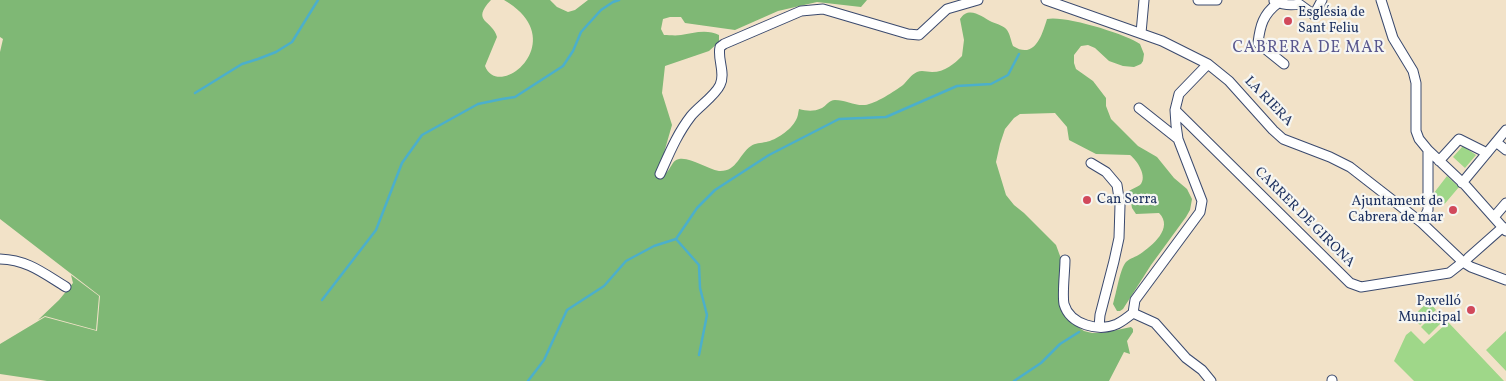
<!DOCTYPE html>
<meta charset="utf-8">
<style>
body{margin:0}
canvas{display:block;background:#f2e2c8}
</style>
<canvas width="1506" height="381"></canvas>
<script>
const context = document.querySelector('canvas').getContext('2d');
context.lineJoin = 'round';
function paint(path, color) {
  context.fillStyle = color;
  context.fill(path, 'evenodd');
}
function stroke(path, color, width, dash) {
  context.strokeStyle = color;
  context.lineWidth = width;
  context.lineCap = dash ? 'butt' : 'round';
  context.setLineDash(dash || []);
  context.stroke(path);
}
function drawText(font, color, halo, rows, align = 'center') {
  context.font = font + ' Vollkorn,serif';
  context.lineWidth = 4.5;
  context.setLineDash([]);
  context.textBaseline = 'middle';
  context.strokeStyle = halo;
  context.fillStyle = color;
  for (const [text, x, y, turn = 0] of rows) {
    context.save();
    context.translate(x, y);
    context.rotate((+turn || 0) * Math.PI / 180);
    context.textAlign = isNaN(turn) ? turn : align;
    if (halo) context.strokeText(text, 0, 0);
    context.fillText(text, 0, 0);
    context.restore();
  }
}
const green = new Path2D(`
 M1463 146 1476 155 1465 168 1453 157Z
 M1447 176 1459 187 1442 207 1430 198Z
 M1429 301 1436 310 1420 325 1412 317Z
 M1437 311 1445 319 1429 335 1421 327Z
 M1448 322 1504 381H1414L1394 361 1406 335 1411 331 1424 344Z
 M1506 331V371L1486 350Z`);
const forest = new Path2D(`
 M0 0H491C470 22 493 20 497 37L485 66C499 102 573 40 504 0H550L557 7 568 12 575 10 588 0H867L861 7 817 2 778 11 735 30 685 23 681 17H670L663 19 661 29 664 35C669 35 675 36 681 35 693 33 707 29 719 35V42L709 51 665 66 662 93 672 125 659 170 660 176C661 176 665 174 666 173 671 169 672 160 679 159 691 157 707 169 719 171 737 172 739 154 751 146 755 143 761 143 766 142 776 140 791 130 796 120 798 117 798 113 799 109 807 111 813 112 822 108 826 106 829 100 835 100 845 100 855 106 865 105 875 104 895 91 903 85 908 80 911 75 917 72 922 70 927 72 932 72 945 72 954 64 962 56L964 40 960 19C969 5 982 17 992 22 997 24 1004 26 1007 30 1010 34 1011 41 1013 46 1035 60 1042 35 1047 19 1064 15 1126 34 1140 44L1144 54 1143 61 1141 64 1134 67 1123 66 1109 61 1095 48 1088 45 1081 46 1074 55V63L1076 69 1093 81 1106 98V106L1111 119 1138 146 1157 157 1174 178 1187 189 1192 199 1190 210 1186 217 1151 265 1123 309 1120 311H1117L1113 304 1114 300C1117 290 1120 269 1126 262 1130 258 1136 257 1140 254 1152 246 1174 228 1159 213L1136 214 1132 208 1129 191C1132 189 1137 187 1140 185 1148 177 1137 160 1130 155L1096 154 1069 140 1067 127 1055 113 1020 114 1014 118 1005 129 1000 144 996 162 1006 195 1014 205 1024 213 1056 245 1063 264 1061 308 1069 321 1084 331 1092 333H1103L1131 327 1133 329V332L1127 341 1130 354 1124 352 1109 381H47L0 374V344L45 317 97 331 100 296 0 219V52L3 39 0 37Z
 M71 275 99 296 96 330 45 316 38 320 59 300 73 283Z`);
const stream = new Path2D(`
 M195 93 242 64 258 59 276 52 292 42 318 0
 M676 239 699 265 700 288 707 315 699 355
 M322 300 376 230 402 163 422 135 478 104 502 99 515 97 563 66 573 51 581 32 601 10 613 2 619 0
 M528 381 544 360 567 310 604 286 626 261 654 246 676 239 697 208 715 190 769 155 839 119 886 117 957 86 991 84 1008 75 1019 54
 M1014 381 1041 363 1060 344 1079 332`);
const street = new Path2D(`
 M1046 0 1162 41 1208 64 1229 81 1273 130 1283 139 1330 157 1350 167 1422 223 1463 262 1471 267 1506 280
 M1198 0H1217
 M1381 0 1393 38 1413 71 1416 83V131L1419 139 1428 150 1466 186 1506 231
 M1274 1C1283 5 1290 6 1299 4L1314 15 1322 0
 M1278 3C1263 14 1260 26 1258 43L1284 64
 M1141 33 1144 0
 M1139 108 1178 139
 M1175 110 1350 283 1361 287 1449 273 1463 262
 M1496 142 1506 150
 M1439 161 1459 139 1487 153
 M1091 163 1106 172 1117 185 1120 205 1119 238 1114 261 1100 315 1099 327
 M660 174C669 154 677 134 691 116 698 107 715 96 720 85 726 73 717 59 720 47L724 44 801 11 823 9 908 34 919 35 947 9 978 0
 M1462 183 1506 130
 M1494 217 1506 203
 M1422 223 1428 210V150
 M1468 258 1503 227
 M0 259C28 260 43 273 66 287
 M1065 260C1065 271 1062 294 1064 304 1070 325 1099 332 1117 324 1123 321 1128 317 1133 313
 M1133 313 1135 300 1200 212 1202 201 1178 139 1176 125 1175 110 1179 94 1208 64
 M1133 313 1155 323 1186 358 1202 370 1211 381
 M1332 381V380`);
const markers = [
 [1288,21,5,"#d1495b"],
 [1087,200,5,"#d1495b"],
 [1453,210,5,"#d1495b"],
 [1471,310,5,"#d1495b"]
];
const poiNames = [
 ["Església de",1298,13],
 ["Sant Feliu",1298,29],
 ["Can Serra",1097,200],
 ["Ajuntament de",1443,202,"right"],
 ["Cabrera de mar",1443,218,"right"],
 ["Pavelló",1461,302,"right"],
 ["Municipal",1461,318,"right"]
];
const streetNames = [
 ["LA RIERA",1268,102,46],
 ["CARRER DE GIRONA",1304,218,45]
];
const quarterNames = [
 ["CABRERA DE MAR",1309,49]
];
paint(green, '#9fd789');
paint(forest, '#7fb875');
stroke(stream, '#4cafcb', 2.5);
stroke(street, '#3b4a6e', 11);
stroke(street, '#fff', 9);
for (const [x, y, r, color] of markers) {
  const dot = new Path2D();
  dot.arc(x, y, r, 0, 2 * Math.PI);
  context.fillStyle = color;
  context.fill(dot);
  stroke(dot, '#f6f6f2', 2);
}
drawText('14px', '#1b2f5e', '#f6f6f2', poiNames, 'left');
drawText('14px', '#1b2f5e', '#f6f6f2', streetNames);
context.letterSpacing = '1px';
drawText('16px', '#59578e', '#f6f6f2', quarterNames);
context.letterSpacing = '0px';
</script>
